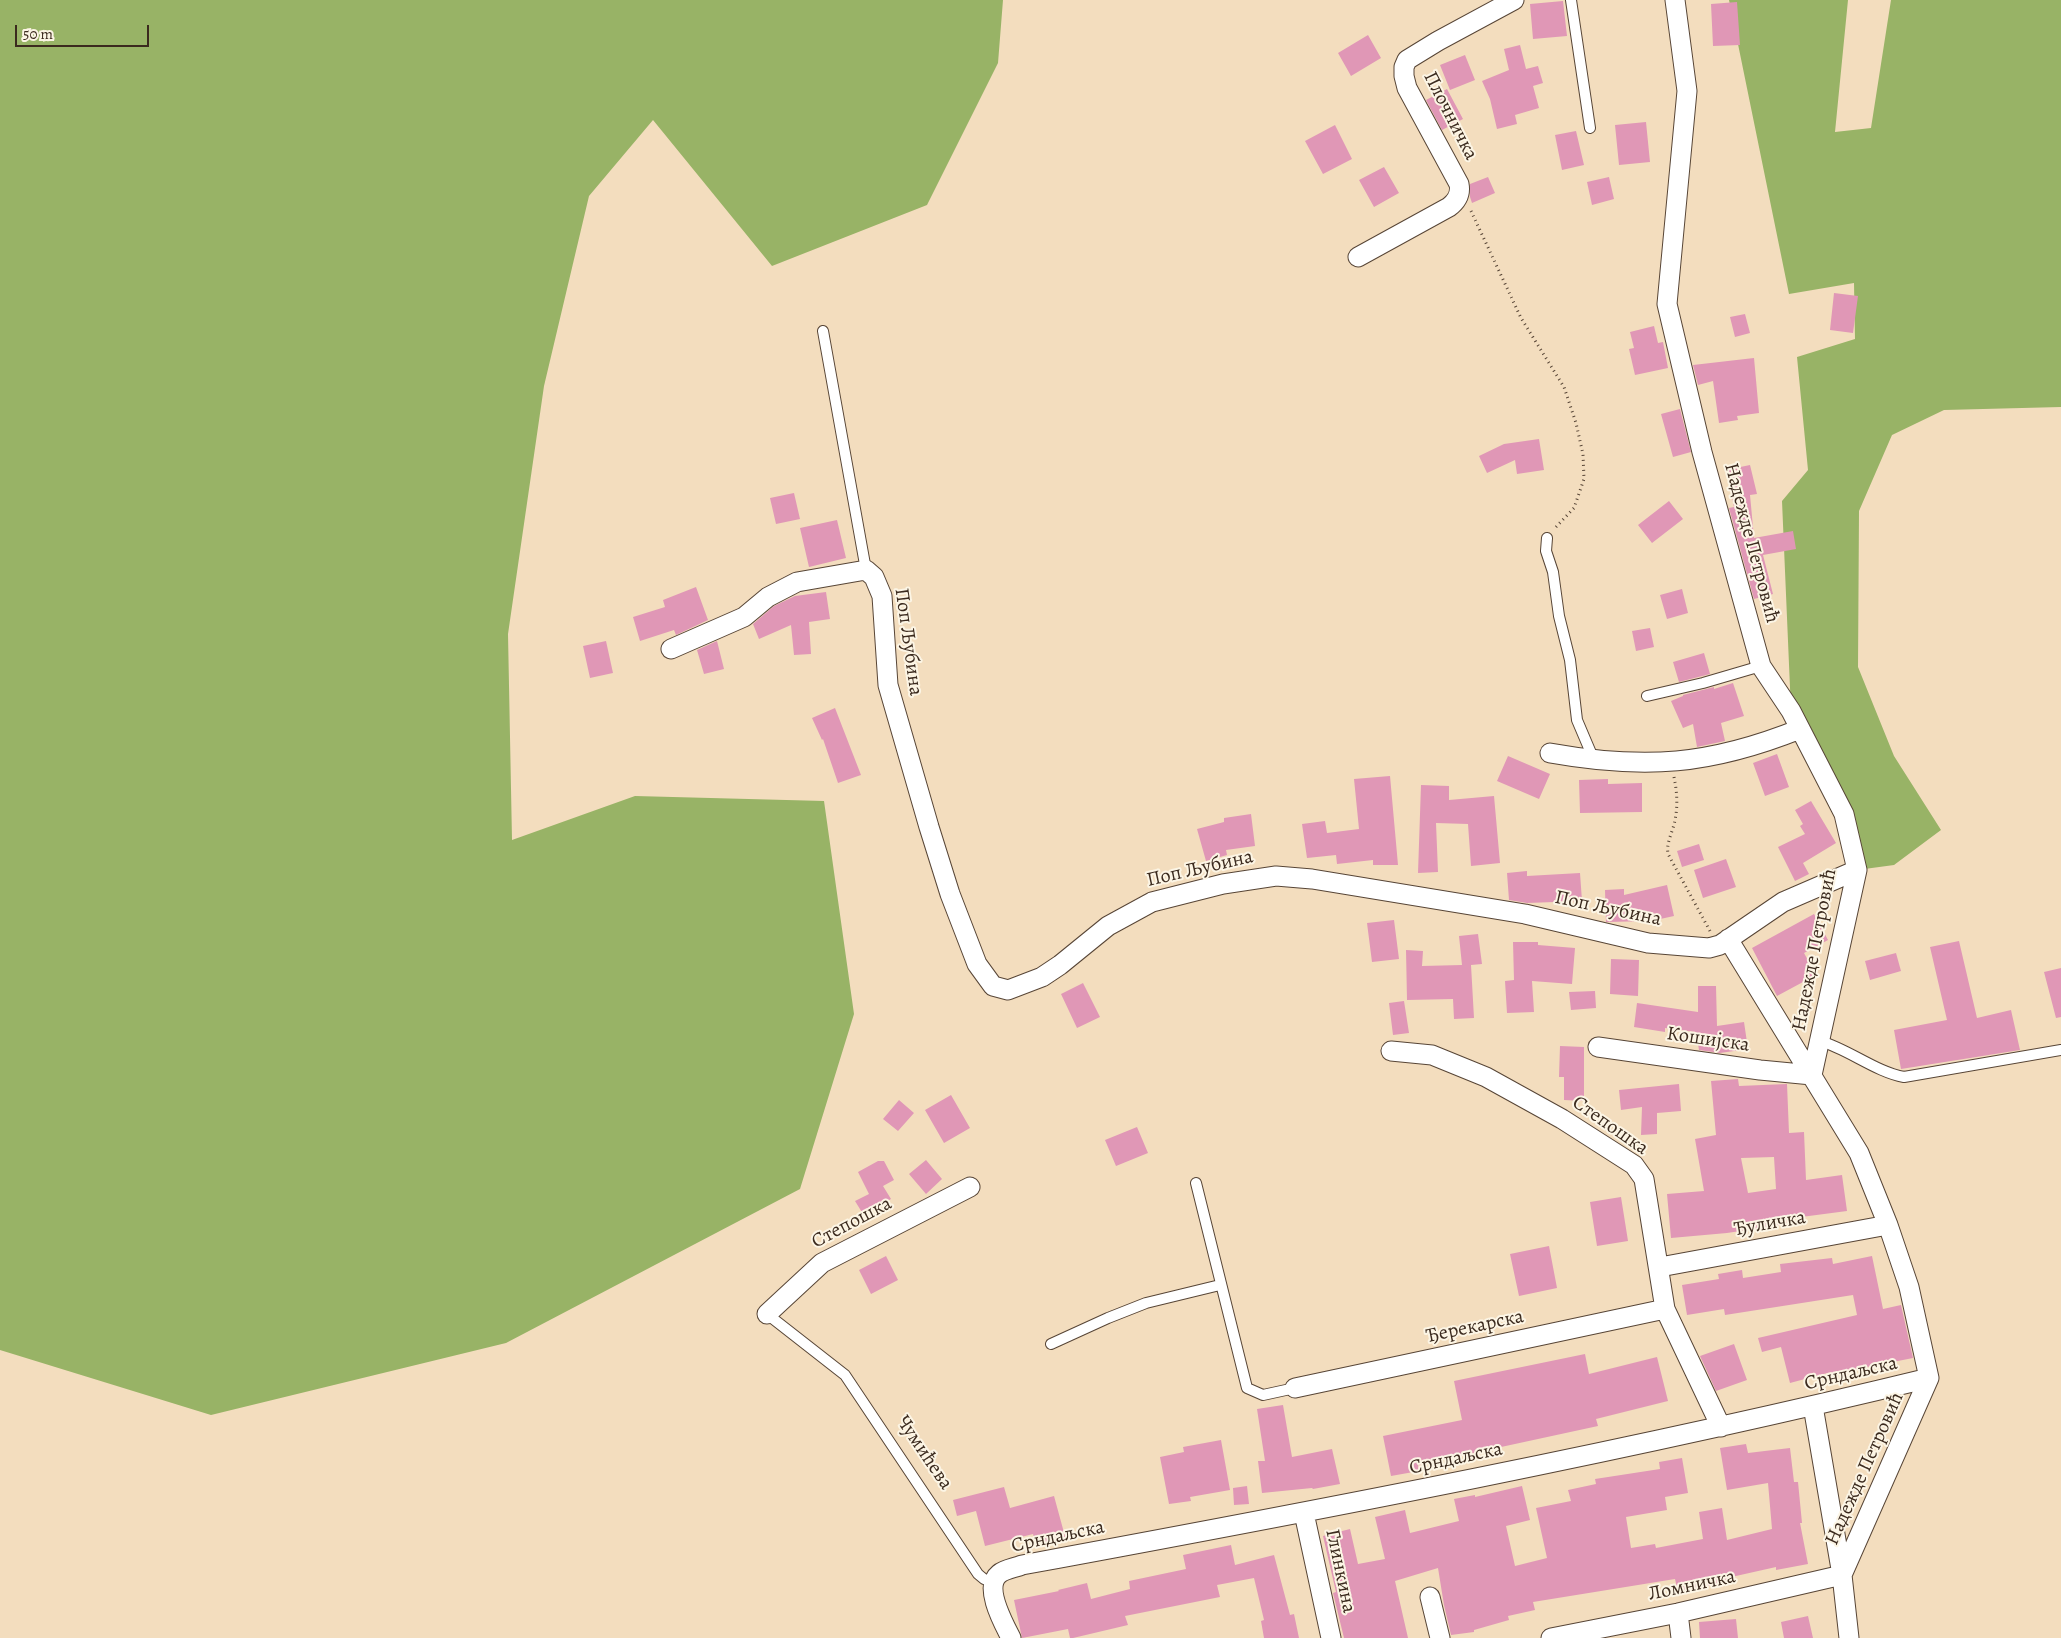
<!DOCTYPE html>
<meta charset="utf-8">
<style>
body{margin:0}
#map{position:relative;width:2061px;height:1638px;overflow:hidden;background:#f3ddbe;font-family:Alegreya,serif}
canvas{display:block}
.scale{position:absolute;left:15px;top:25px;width:134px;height:22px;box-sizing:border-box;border:2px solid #3b2a1e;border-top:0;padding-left:6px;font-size:15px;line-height:18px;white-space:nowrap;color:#3b2a1e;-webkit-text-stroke:4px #fcf5e5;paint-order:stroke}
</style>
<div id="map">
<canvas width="2061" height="1638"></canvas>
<div class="scale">50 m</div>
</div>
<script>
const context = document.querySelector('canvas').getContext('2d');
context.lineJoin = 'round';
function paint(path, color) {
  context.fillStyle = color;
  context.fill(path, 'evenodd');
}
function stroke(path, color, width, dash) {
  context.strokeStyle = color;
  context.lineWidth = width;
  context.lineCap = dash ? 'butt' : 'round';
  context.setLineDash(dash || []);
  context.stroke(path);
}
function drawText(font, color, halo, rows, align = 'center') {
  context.font = font + ' Alegreya,serif';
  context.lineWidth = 4;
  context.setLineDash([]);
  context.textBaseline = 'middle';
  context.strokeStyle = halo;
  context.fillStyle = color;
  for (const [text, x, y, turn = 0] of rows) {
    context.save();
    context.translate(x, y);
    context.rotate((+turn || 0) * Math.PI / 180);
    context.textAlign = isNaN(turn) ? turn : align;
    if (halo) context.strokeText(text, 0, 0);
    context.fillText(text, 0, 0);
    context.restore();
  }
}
const forest = new Path2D(`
 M0 0H1003L998 63 927 205 772 266 653 120 589 196 544 386 508 634 512 840 635 796 824 801 854 1014 800 1189 506 1343 211 1415 0 1350Z
 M1729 0H1848L1835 132 1871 128 1891 0H2061V407L1944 410 1892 435 1859 511 1858 667 1894 756 1941 830 1894 865 1857 870 1844 814 1791 711 1782 501 1808 470 1797 357 1855 339 1854 283 1789 294Z`);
const building = new Path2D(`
 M1563 1 1567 36 1533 39 1530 4Z
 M1737 2 1740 45 1713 46 1711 4Z
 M1368 35 1381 58 1351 76 1338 53Z
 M1520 45 1526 69 1538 66 1543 83 1533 86 1539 108 1515 115 1517 124 1497 129 1490 99 1482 81 1509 70 1504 49Z
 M1465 55 1475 80 1450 90 1440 65Z
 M1447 89 1463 119 1442 130 1426 100Z
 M1646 122 1650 162 1619 165 1615 125Z
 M1335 125 1352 159 1323 174 1305 141Z
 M1576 131 1584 165 1562 170 1555 135Z
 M1384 167 1399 193 1374 207 1359 180Z
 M1488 177 1495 193 1472 203 1470 197V184Z
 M1609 177 1614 199 1592 205 1587 182Z
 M1834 293 1858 296 1853 333 1830 330Z
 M1745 314 1750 333 1735 337 1730 317Z
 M1654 326 1658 343 1663 342 1668 368 1635 375 1629 349 1634 348 1630 332Z
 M1754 358 1759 413 1737 416 1738 420 1719 423 1713 381 1698 385 1693 365Z
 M1680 409 1691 452 1673 457 1661 414Z
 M1539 439 1544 470 1517 474 1515 460 1487 473 1479 456 1504 444Z
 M1750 465 1757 494 1750 495 1754 538 1793 531 1796 549 1763 555 1773 594 1754 599 1729 508 1734 507 1726 470Z
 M794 493 800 519 776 524 770 498Z
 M1669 501 1683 519 1652 543 1638 525Z
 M837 520 846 558 809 567 800 528Z
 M696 587 708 620 676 635 674 630 640 641 633 617 665 607 663 600Z
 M1682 589 1688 613 1667 619 1660 595Z
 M826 592 830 619 809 622 811 654 794 655 791 625 759 639 753 624 774 606 795 596Z
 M1650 628 1654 647 1636 651 1632 631Z
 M606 641 613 673 590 678 583 646Z
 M717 641 724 669 704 674 697 650Z
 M1704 653 1710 674 1679 682 1673 662Z
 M1733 683 1744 716 1721 723 1725 741 1697 747 1693 724 1683 728 1671 701 1683 696V695L1714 687V689Z
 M835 708 861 775 838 783 823 739 822 740 812 718Z
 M1777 754 1789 787 1765 796 1753 763Z
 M1508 756 1550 774 1539 799 1497 781Z
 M1390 776 1398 865H1373V860L1337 864 1336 855 1307 858 1302 824 1325 821 1327 833 1359 829 1354 779Z
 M1608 779V784L1642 783V812L1580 813 1579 780Z
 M1421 785 1449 786V800L1494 796 1500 863 1471 866 1468 824 1436 823 1438 872 1418 873Z
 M1811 801 1836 843 1803 863 1809 874 1795 881 1778 847 1805 834 1800 826 1803 824 1795 810Z
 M1251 814 1255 846 1226 850 1227 855 1206 861 1197 829 1224 822V818Z
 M1699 844 1704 860 1682 867 1677 851Z
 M1726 859 1736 887 1703 898 1694 870Z
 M1527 871V876L1580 873 1582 901 1527 903 1509 900 1507 873Z
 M1667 885 1674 916 1651 921 1606 922 1605 890 1624 889V895Z
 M1814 914 1828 940 1804 953 1816 975 1777 996 1752 948Z
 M1394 920 1399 959 1372 962 1367 923Z
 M1478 934 1482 964 1471 965 1474 1018 1454 1019 1453 999 1407 1000 1406 950 1423 951 1422 966 1462 965 1459 936Z
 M1959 941 1977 1018 2011 1010 2020 1050 1901 1069 1894 1030 1947 1020 1930 947Z
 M1513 942H1538V945L1575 948 1572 984 1532 981 1534 1012 1507 1013 1505 981 1514 980Z
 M1896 953 1901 971 1870 980 1865 961Z
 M1611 959 1639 960 1638 996 1610 994Z
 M2061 968V1017L2056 1018 2044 972Z
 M1083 983 1100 1017 1077 1028 1061 994Z
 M1698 986H1716L1717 1026 1744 1022 1748 1049 1720 1053 1699 1050 1696 1032 1665 1028V1032L1634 1027 1637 1003 1698 1012Z
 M1595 991 1596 1008 1571 1010 1569 992Z
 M1404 1001 1409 1033 1393 1035 1389 1003Z
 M1560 1046 1584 1047V1101L1564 1100V1077H1559Z
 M1738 1079 1739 1086 1787 1084 1789 1133 1804 1132 1806 1180 1842 1175 1847 1211 1786 1219 1787 1224 1727 1233 1671 1238 1667 1194 1704 1191 1695 1139 1716 1135 1711 1081ZM1774 1157 1776 1189 1748 1193 1741 1158Z
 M1679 1084 1681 1111 1657 1113V1134L1641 1135 1642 1107 1621 1110 1619 1090Z
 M951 1095 970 1128 944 1143 925 1110Z
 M899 1100 914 1113 898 1131 883 1119Z
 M1137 1127 1148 1153 1116 1166 1105 1140Z
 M926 1160 942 1179 926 1194 909 1174Z
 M878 1161H884L894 1180 883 1186 891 1199 863 1214 855 1201 869 1194 858 1172Z
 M1621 1197 1628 1241 1597 1246 1590 1202Z
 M1549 1246 1557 1288 1519 1296 1510 1254Z
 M886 1256 898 1280 871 1294 859 1270Z
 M1872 1256 1883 1309 1901 1305 1913 1358 1832 1374 1831 1372 1790 1383 1781 1347 1762 1352 1758 1338 1857 1315 1853 1295 1725 1315 1724 1309 1687 1315 1682 1285 1719 1279 1718 1274 1742 1270 1743 1278 1781 1272 1780 1264 1832 1258 1833 1264Z
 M1734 1344 1747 1380 1716 1391 1700 1356Z
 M1585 1354 1589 1374 1657 1357 1668 1401 1596 1419 1598 1426 1418 1465 1419 1471 1391 1476 1383 1436 1462 1420 1454 1381Z
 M1283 1405 1292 1457 1332 1449 1340 1484 1313 1489 1312 1488 1262 1493 1258 1461H1265L1257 1409Z
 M1221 1440 1230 1490 1190 1497 1191 1501 1169 1504 1160 1457 1184 1452 1183 1447Z
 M1746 1444 1748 1453 1790 1448 1794 1482H1798L1802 1523H1800L1808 1564 1776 1570V1567L1727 1578 1728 1582 1678 1592 1675 1579 1533 1602 1535 1610 1508 1616 1509 1620 1474 1630V1632L1451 1635 1444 1605 1438 1568 1395 1581 1408 1638H1344L1333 1593 1336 1592 1323 1536 1350 1529 1358 1564 1385 1559 1375 1517 1405 1510 1410 1533 1459 1521 1454 1499 1475 1495V1497L1522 1486 1530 1520 1506 1526 1515 1566 1547 1558 1536 1508 1571 1501 1568 1490 1596 1484 1595 1479 1660 1469 1659 1462 1682 1458 1688 1493 1665 1497 1667 1510 1626 1517 1631 1548 1655 1544 1656 1548 1703 1539 1699 1512 1722 1508 1727 1540 1772 1529 1768 1483 1727 1490 1720 1448Z
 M1247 1486 1249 1504 1234 1505 1233 1488Z
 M1004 1487 1010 1508 1054 1496 1066 1540 1037 1548 1033 1534 985 1546 976 1511 957 1516 953 1500Z
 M1231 1545 1235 1565 1274 1555 1290 1615 1294 1614 1299 1638H1264L1261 1621 1264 1620 1254 1578 1217 1585 1220 1597 1125 1616 1128 1625 1073 1638H1070L1068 1629 1022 1638 1014 1600 1059 1591 1058 1590 1087 1583 1091 1599 1130 1589 1129 1581 1186 1569 1183 1555Z
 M1808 1616 1813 1638H1784L1781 1622Z
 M1736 1619 1738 1638H1700L1699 1622Z`);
const path = new Path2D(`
 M1471 211 1521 318 1564 387 1576 423 1583 454 1584 479 1574 508 1555 528
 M1674 777C1677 791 1678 806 1675 820 1673 832 1666 842 1668 854L1710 931`);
const service = new Path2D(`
 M1571 0 1590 128
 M823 331 866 570
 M1547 538 1546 551 1553 572 1559 616 1570 660 1577 720 1594 760
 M1647 696 1703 683 1761 666
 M1820 1041C1848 1049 1876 1072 1904 1077L2061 1050
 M1196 1183 1247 1388 1263 1395 1295 1388
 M767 1314 845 1375 978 1574 984 1579 994 1582
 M1051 1344 1108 1318 1146 1303 1220 1285`);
const minor = new Path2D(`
 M1358 257 1449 207C1457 201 1461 194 1459 184L1407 88 1404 76V67L1407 60 1438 41 1514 0
 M671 649 744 617 768 597 797 582 866 570 874 577 882 596 888 685 929 827 950 894 977 964 993 986 1008 990 1042 977 1060 965 1108 926 1152 902 1223 884 1276 876 1312 879 1525 914 1648 943 1709 948 1720 945 1783 902 1857 870
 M1550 753C1645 770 1710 765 1800 729
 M1598 1047 1760 1070 1812 1075 1857 870 1844 814 1791 711 1761 666 1702 452 1667 304 1687 91 1675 0
 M1391 1051 1432 1055 1486 1077 1562 1119 1634 1165 1644 1179 1665 1309 1721 1427
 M1660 1267 1888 1225
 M767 1314 822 1263 970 1187
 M1295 1388 1665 1309
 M1813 1406 1842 1575 1849 1638
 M1304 1513 1331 1638
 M1430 1597 1440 1638
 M1678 1613 1681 1638
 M1011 1638C1004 1624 983 1587 999 1574 1005 1569 1015 1568 1022 1565 1326 1509 1629 1451 1929 1378
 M1551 1638 1678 1613 1842 1575 1929 1378 1909 1287 1888 1225 1859 1153 1728 939`);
const streetNames = [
 ["Плочничка",1450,116,63],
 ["Надежде Петровић",1751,543,75],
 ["Поп Љубина",908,642,82],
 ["Поп Љубина",1200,869,-13],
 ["Поп Љубина",1608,909,12],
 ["Надежде Петровић",1815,950,-79],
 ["Кошијска",1708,1040,8],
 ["Степошка",1610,1126,35],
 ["Степошка",852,1223,-28],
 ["Ђуличка",1770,1224,-10],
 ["Ђерекарска",1475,1327,-12],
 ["Срндаљска",1851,1374,-13],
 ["Чумићева",924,1453,56],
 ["Срндаљска",1456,1459,-12],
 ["Надежде Петровић",1865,1469,-66],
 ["Срндаљска",1058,1537,-12],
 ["Глинкина",1340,1571,78],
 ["Ломничка",1692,1586,-12]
];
paint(forest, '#98b366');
paint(building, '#e097b6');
stroke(service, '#574536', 12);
stroke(minor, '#574536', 21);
stroke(path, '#574536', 3, [1, 4]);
stroke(service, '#fff', 10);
stroke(minor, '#fff', 19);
drawText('20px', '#3b2a1e', '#fcf5e5', streetNames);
</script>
